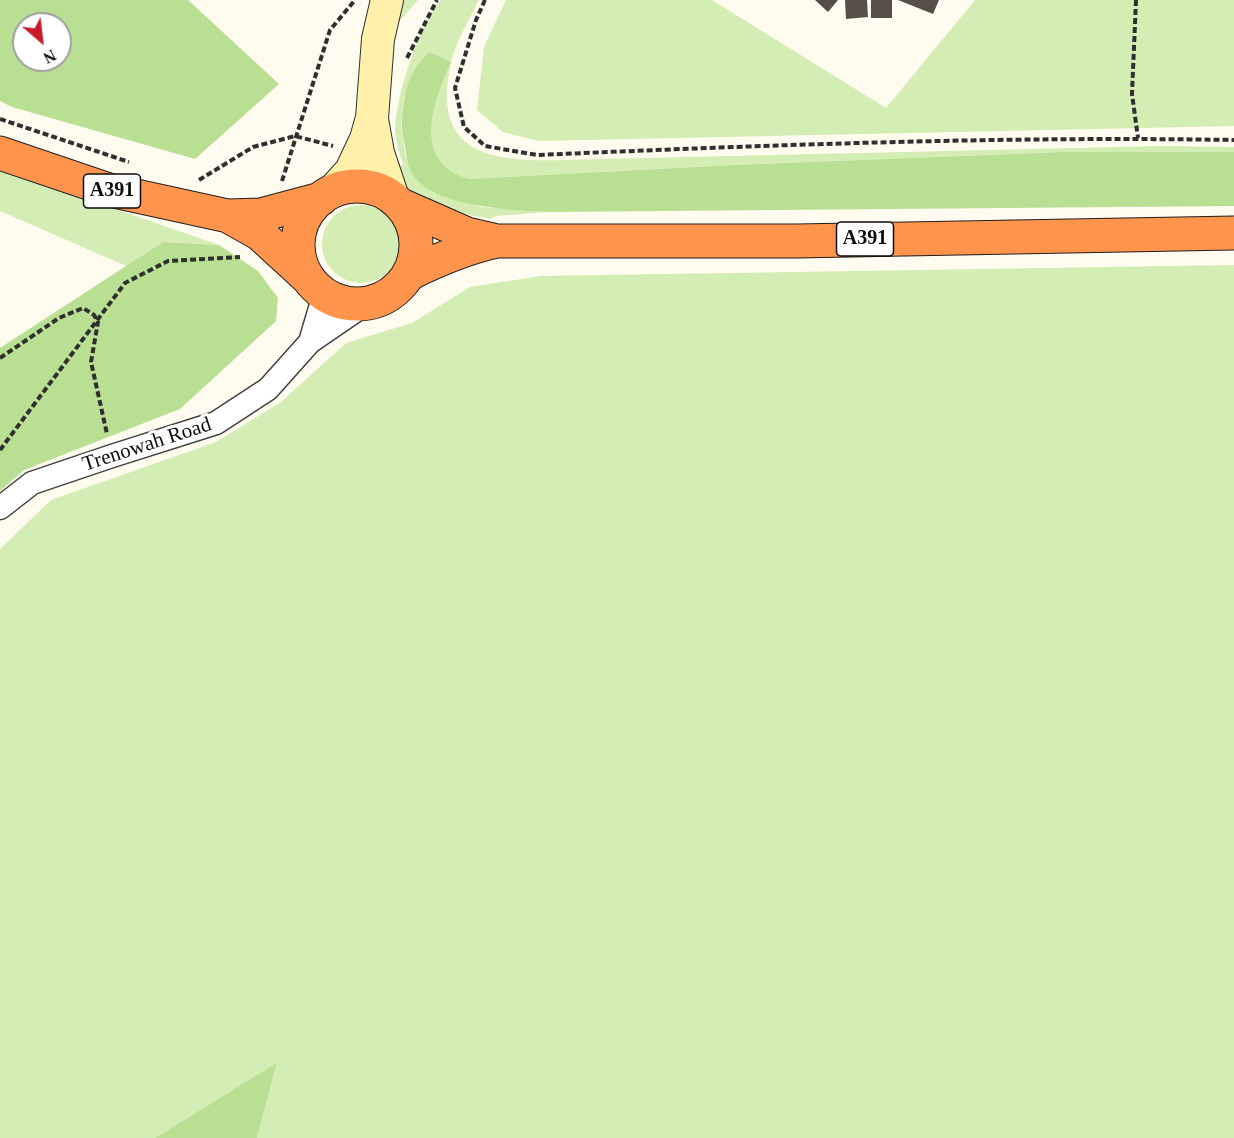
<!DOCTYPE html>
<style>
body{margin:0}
#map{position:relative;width:1234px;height:1138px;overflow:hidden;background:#fffbee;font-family:Georgia,serif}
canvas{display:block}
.north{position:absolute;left:12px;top:12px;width:60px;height:60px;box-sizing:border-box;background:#fff;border:2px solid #9e9e9e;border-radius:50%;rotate:152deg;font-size:16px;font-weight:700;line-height:24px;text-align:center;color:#0d0d0d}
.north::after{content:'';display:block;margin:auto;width:21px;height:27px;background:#c9192b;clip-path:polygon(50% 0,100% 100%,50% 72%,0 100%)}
</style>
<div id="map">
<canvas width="1234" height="1138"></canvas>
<div class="north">N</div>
</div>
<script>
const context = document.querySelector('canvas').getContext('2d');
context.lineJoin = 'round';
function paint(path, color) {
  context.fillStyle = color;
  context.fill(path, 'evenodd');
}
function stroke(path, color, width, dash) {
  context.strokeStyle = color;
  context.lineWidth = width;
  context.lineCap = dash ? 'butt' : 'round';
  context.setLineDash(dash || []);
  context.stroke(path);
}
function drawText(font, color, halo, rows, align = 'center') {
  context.font = font + ' Georgia,serif';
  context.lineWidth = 6;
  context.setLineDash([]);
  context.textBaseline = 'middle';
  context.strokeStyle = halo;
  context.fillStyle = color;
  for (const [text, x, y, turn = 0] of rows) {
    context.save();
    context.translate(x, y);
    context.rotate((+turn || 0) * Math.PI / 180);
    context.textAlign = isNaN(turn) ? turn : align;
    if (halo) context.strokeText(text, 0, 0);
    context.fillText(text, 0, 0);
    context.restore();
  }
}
const green = new Path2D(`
 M399 0H418L397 24Z
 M441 0H479C470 19 455 43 451 63 425 176 527 160 602 159L1160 146 1234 147V152H1063L732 165 469 179C410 162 434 101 451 62L404 97 401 124 406 158 434 192 482 207 549 212 496 216 490 219C459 213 408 204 395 169L403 165C400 154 395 141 395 129 397 92 418 29 441 0Z
 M506 0H712L886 108 975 0H1234V126L538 141 503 132 477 110 484 47Z
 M0 169 219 245 163 242 126 266 0 211Z
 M322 244a39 39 0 1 1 78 0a39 39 0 1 1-78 0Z
 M1234 265V1138H257L277 1064 155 1138H0V549L51 500 216 442 281 402 346 343 412 323 470 287 541 276Z`);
const forest = new Path2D(`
 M0 0H188L279 84 195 159 12 107 0 101ZM24 24H60V60H24Z
 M429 52 451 62C434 101 410 162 469 179L732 165 1063 152H1234V206L549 212C514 210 437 208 414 176 408 168 406 155 405 146 403 137 401 127 402 118 405 89 408 74 429 52Z
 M163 242 219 245 258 271 278 298 276 321 180 409 24 470 0 491V348Z
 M277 1063 257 1138H155Z`);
const building = new Path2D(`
 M815 0H838L828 12Z
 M845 0H867L868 17 846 19Z
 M871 0H892V18H871Z
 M898 0H939L933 14Z`);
const path = new Path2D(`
 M485 0 476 20 455 88 464 127 485 146 537 155C769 145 1002 136 1234 140
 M1136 0 1132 94 1138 138
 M407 58 437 0
 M0 119 129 162
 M199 180 253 147 295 136 333 146
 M282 181 330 30 355 0
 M0 358 59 318 83 308 94 315 98 322 91 362 107 434
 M0 450 125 283 168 261 240 257`);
const street = new Path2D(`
 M310 342 321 305 319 289
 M0 508 32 483 112 456 216 423 268 389 310 342 367 303`);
const secondary = new Path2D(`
 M372 119 378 153 393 198
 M332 192 351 171 366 139 372 118 378 39 387 0`);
const highway = new Path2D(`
 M0 153 109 190 228 216 261 215 321 199
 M298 245a59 59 0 1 1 118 0a59 59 0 1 1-118 0Z
 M401 205 467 234 497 241
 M228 216 260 234 309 279
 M409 274C437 260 465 248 497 241H796L1234 233`);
const shields = [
 [112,191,57],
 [865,239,57]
];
const shieldNames = [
 ["A391",112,191],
 ["A391",865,239]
];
const streetNames = [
 ["Trenowah Road",147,445,-18]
];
paint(green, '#d4edb4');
paint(forest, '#b9df92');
paint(building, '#574e49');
stroke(street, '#404040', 25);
stroke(secondary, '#2f2f2f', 34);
stroke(highway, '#1e1e1e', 35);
stroke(path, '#2f2f2f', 4, [6, 3]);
stroke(street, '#fff', 22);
stroke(secondary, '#fff1a9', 32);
stroke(highway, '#ff944c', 33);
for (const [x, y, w] of shields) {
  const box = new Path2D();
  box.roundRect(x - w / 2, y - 17, w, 34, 4.5);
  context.fillStyle = '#fff';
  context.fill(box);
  stroke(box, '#0d0d0d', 1.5);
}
drawText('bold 20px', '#0d0d0d', null, shieldNames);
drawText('21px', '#0d0d0d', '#fff', streetNames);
</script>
